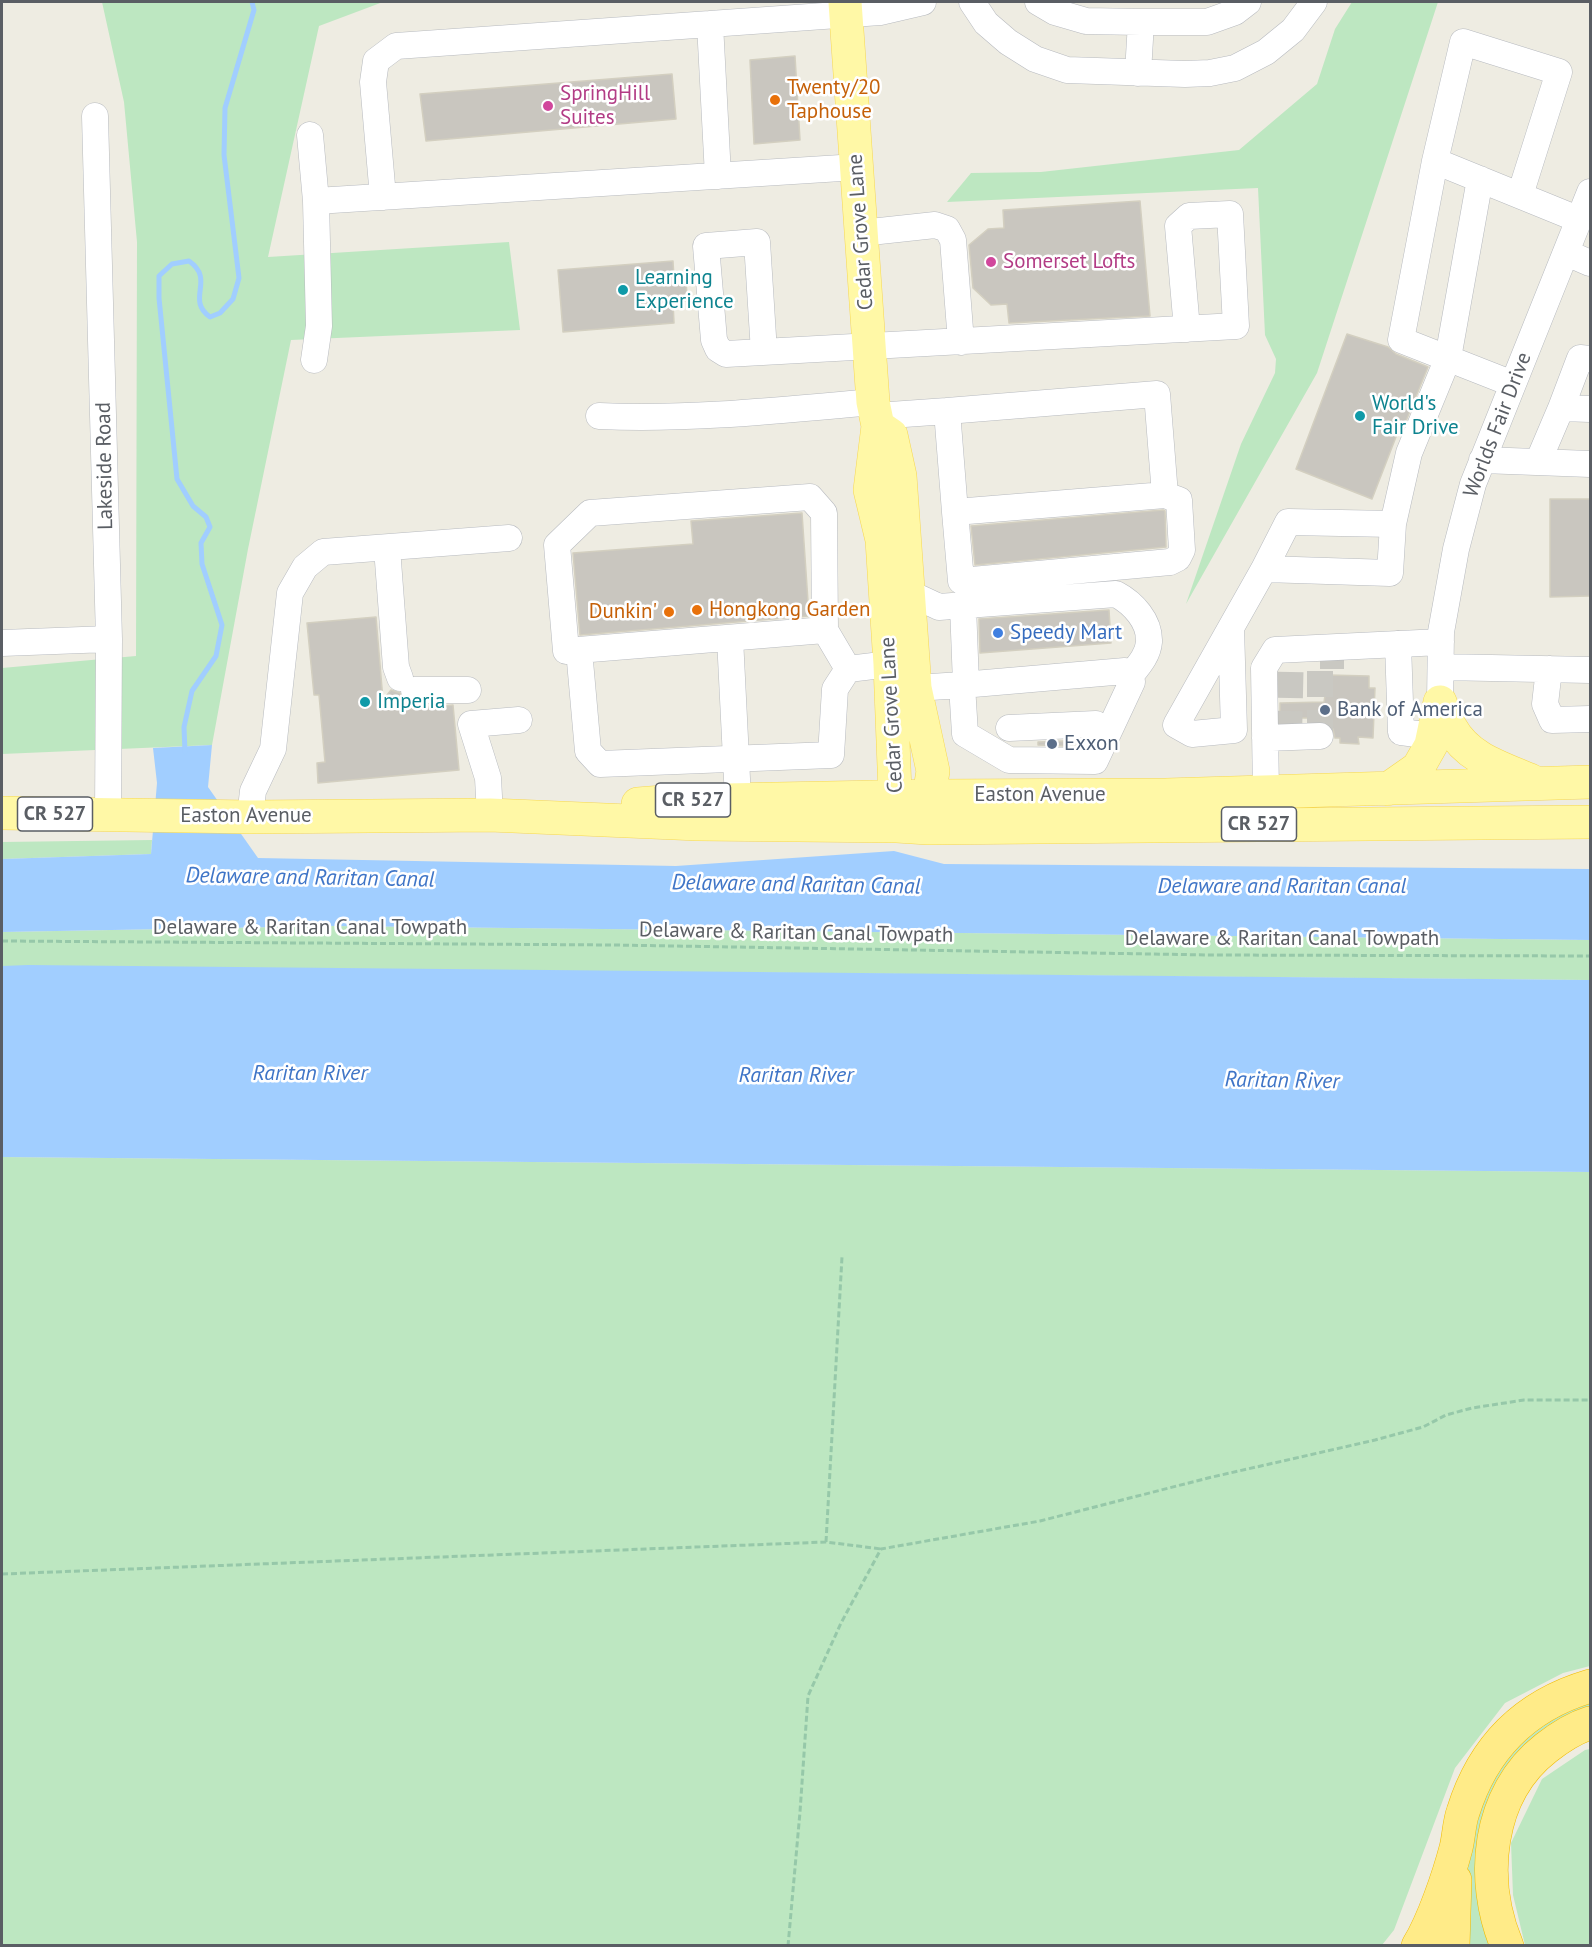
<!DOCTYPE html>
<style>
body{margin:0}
#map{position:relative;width:1592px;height:1947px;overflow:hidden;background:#eeece2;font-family:"PT Sans",sans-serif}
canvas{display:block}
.frame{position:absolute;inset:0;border:3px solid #5a5e64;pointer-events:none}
</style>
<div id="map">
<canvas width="1592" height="1947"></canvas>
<div class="frame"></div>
</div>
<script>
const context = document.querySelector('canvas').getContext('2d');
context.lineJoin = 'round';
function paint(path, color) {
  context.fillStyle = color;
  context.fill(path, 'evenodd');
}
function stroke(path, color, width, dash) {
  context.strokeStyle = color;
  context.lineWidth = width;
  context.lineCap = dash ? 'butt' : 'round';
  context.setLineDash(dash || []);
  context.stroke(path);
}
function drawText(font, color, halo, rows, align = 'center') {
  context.font = font + ' "PT Sans",sans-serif';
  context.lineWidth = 5;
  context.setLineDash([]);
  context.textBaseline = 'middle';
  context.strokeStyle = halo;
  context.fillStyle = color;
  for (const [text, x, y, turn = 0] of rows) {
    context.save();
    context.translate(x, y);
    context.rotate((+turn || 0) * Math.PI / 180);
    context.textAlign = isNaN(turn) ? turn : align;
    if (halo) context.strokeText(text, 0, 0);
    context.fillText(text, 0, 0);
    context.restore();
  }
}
const green = new Path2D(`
 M102 2H383L319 26 268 257 509 242 520 330 291 340 248 549 212 745 2 754V668L136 656 137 242 124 102Z
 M1352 2H1438L1317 373 1186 604 1241 444 1275 373 1276 359 1265 335 1258 188 947 202 971 173 1041 172 1239 150 1317 84 1335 29Z
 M152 840 151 854 2 859V842Z
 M332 926 1590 940V980L2 966V932Z
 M2 1157 1590 1172V1666L1563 1673 1505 1703 1455 1768 1394 1930 1382 1945 2 1946Z
 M1590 1698V1713L1516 1762 1494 1945 1463 1946 1468 1840 1492 1773 1529 1729Z
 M1590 1749V1945H1525L1513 1895 1511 1843 1542 1779 1585 1750Z`);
const water = new Path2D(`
 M212 745 208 787 258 858 676 866 894 851 944 864 1590 869V940L332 926 2 932V859L151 854 157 783 153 748Z
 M28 965 1590 980V1172L2 1157V966Z`);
const stream = new Path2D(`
 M185 752 184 727 192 691 216 656 222 625 202 564 201 543 210 527 206 517 193 506 177 479 159 298V276L172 264 189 261C216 280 185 299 210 317L220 313 233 299 239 278 224 155 225 108 254 10 252 2`);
const building = new Path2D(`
 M795 56 800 140 754 144 750 60Z
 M672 74 676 119 426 141 420 94Z
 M1140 201 1150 316 1009 323 1007 304 991 305 973 288 969 245 988 229 1004 228 1003 210Z
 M673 261 674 278 686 277 687 301 673 302 674 323 563 332 558 270Z
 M1347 334 1388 347 1396 354 1428 367 1406 421 1401 424 1372 499 1296 469Z
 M1550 499H1590V596L1550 597Z
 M1163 510 1165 511 1166 547 975 565 971 526Z
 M802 513 809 616 580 635 573 553 693 544 691 521Z
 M1109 610 1111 643 980 653 979 619Z
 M376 617 383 700 391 690 400 693 405 701 398 710 453 705 459 770 318 783 317 763 325 762 319 695H314L307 623Z
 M1328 675 1369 676V688H1375L1373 738 1358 737 1359 744 1340 743V738H1335L1333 729 1326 722V718H1280V703L1324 702Z
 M1064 741V746L1038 745V742Z`);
const minorTunnel = new Path2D(`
 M1320 736V656H1349
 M1289 737 1291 649`);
const path = new Path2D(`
 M2 941 615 945 1210 955 1590 956
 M826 1542 842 1257
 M2 1574 826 1542 881 1549
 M788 1946 800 1812 808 1696 841 1623 881 1549 1040 1521 1208 1478 1375 1440 1423 1427 1446 1415 1472 1408 1524 1400H1590`);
const minor = new Path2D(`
 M972 2 986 23 1008 42 1035 59 1067 70 1185 74 1210 73 1235 68 1266 52 1293 30 1314 2
 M1038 2 1055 12 1086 21 1141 22H1207L1235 12 1248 2
 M710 24 880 12 923 2
 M1138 73 1141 22
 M95 116 109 639 108 815
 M310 135 316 201
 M1435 161 1580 220
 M383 197 373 82 376 61 396 46 710 24 718 176
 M861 233 935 225 947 229 953 240 961 342
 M1567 253 1590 263
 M764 352 757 242 706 246 714 340 718 349 726 354 1236 326 1230 214 1189 216 1178 226 1187 329
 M314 360 319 326 316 201 857 167
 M1513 384 1401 340 1435 161 1463 42 1559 72 1520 195
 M1561 408 1580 358 1590 359
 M599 416C690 420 782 410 873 402
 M876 416 947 411 955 512 1165 495 1157 394 947 411
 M1482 460 1590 464
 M1538 462 1561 408 1590 409
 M955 512 961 581 1170 562 1178 558 1182 550 1179 500 1165 495
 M1393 524 1390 573 1264 569 1288 522 1393 524 1409 453 1448 358 1480 179
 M387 548 396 667 400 678
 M909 593 939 607 1116 594C1133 603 1150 621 1149 642 1148 655 1139 665 1131 675
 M963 606 966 684
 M1231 628 1234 730 1192 734 1176 725 1264 569
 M825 630 824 513 810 497 590 513 557 545 566 651 825 630 848 669 890 664
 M730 638 738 799
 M2 643 109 639
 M1398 644 1401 732 1433 736
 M579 650 588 751 600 764 831 755 835 689 848 669
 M1441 667 1590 670
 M1549 669 1545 704 1552 720 1590 719
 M1125 671 1131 675 1132 682 1095 761 1009 760 965 734 962 685Z
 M915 688 962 685
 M414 690H468
 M1440 702 1441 632 1456 549 1473 484 1590 192
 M1009 728 1096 724 1095 753
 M1265 738 1320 736
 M1266 792 1264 668 1275 650 1441 642
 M490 815 488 778 471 724 519 720
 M250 817 253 791 273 749 290 593 305 567 323 552 509 538`);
const major = new Path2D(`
 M845 2 873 402 878 426 870 490 882 540 890 664 896 818
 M878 426 891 435 900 476 915 688 933 771 929 796V816
 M1440 702C1443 711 1446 720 1451 728 1468 759 1502 768 1532 781
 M1388 789 1418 768 1431 745 1440 702
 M638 804 675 801 929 796 1166 795 1590 782
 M2 813 250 817 490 815 698 824 897 826 928 828 1590 822`);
const highway = new Path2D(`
 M1418 1946C1433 1922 1449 1875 1456 1848 1459 1836 1459 1823 1463 1812 1483 1747 1526 1705 1590 1686
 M1453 1946 1455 1880
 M1507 1946C1479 1879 1487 1794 1546 1748 1560 1737 1574 1728 1590 1723`);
const markers = [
 [775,100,6,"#e8710a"],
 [548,106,6,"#d1479c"],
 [991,262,6,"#d1479c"],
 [623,290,6,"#0f9aa8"],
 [1360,416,6,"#0f9aa8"],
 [697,610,6,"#e8710a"],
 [669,612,6,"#e8710a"],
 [998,633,6,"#3f7fe0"],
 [365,702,6,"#0f9aa8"],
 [1325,710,6,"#5c6f8a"],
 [1052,744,6,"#5c6f8a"]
];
const shields = [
 [693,800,75],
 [55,814,75],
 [1259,824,75]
];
const shieldNames = [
 ["CR 527",693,800],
 ["CR 527",55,814],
 ["CR 527",1259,824]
];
const foodNames = [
 ["Twenty/20",787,88],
 ["Taphouse",787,112],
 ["Hongkong Garden",709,610],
 ["Dunkin'",657,612,"right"]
];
const hotelNames = [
 ["SpringHill",560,94],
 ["Suites",560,118],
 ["Somerset Lofts",1003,262]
];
const streetNames = [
 ["Cedar Grove Lane",861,232,-94],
 ["Worlds Fair Drive",1498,425,-69],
 ["Lakeside Road",105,466,-91],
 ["Cedar Grove Lane",892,715,-93],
 ["Easton Avenue",1040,795],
 ["Easton Avenue",246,816],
 ["Delaware & Raritan Canal Towpath",310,928],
 ["Delaware & Raritan Canal Towpath",796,933,1],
 ["Delaware & Raritan Canal Towpath",1282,939]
];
const cultureNames = [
 ["Learning",635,278],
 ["Experience",635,302],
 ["World's",1372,404],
 ["Fair Drive",1372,428],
 ["Imperia",377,702]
];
const shopNames = [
 ["Speedy Mart",1010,633]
];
const serviceNames = [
 ["Bank of America",1337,710],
 ["Exxon",1064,744]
];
const waterNames = [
 ["Delaware and Raritan Canal",310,878,1],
 ["Delaware and Raritan Canal",796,885,1],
 ["Delaware and Raritan Canal",1282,887],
 ["Raritan River",310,1074],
 ["Raritan River",796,1076],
 ["Raritan River",1282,1081,1]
];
paint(green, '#bde7c1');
paint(water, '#a1ceff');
stroke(stream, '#a1ceff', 5);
paint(building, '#c9c6bf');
stroke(building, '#d3cfc0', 1.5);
stroke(minorTunnel, '#c9c8c2', 26, [26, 13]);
stroke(minor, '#b7babf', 27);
stroke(major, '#f6d753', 34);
stroke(highway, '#f0ba00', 34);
stroke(path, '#96c8a9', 3, [6, 3]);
stroke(minor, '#fff', 26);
stroke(major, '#fff8a6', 33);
stroke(highway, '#ffeb88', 33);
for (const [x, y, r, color] of markers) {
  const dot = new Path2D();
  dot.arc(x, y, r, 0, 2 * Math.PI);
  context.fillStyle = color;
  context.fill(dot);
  stroke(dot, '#fff', 2);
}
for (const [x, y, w] of shields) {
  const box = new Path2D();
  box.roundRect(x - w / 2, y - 17, w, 34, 4.5);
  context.fillStyle = '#fff';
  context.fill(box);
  stroke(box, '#5a5e64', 1.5);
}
drawText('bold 20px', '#5a5e64', null, shieldNames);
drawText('21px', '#c56008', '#fff', foodNames, 'left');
drawText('21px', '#b23c85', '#fff', hotelNames, 'left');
drawText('21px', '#5a5e64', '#fff', streetNames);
drawText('21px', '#0d838f', '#fff', cultureNames, 'left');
drawText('21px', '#366cbe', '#fff', shopNames, 'left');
drawText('21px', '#4e5e75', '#fff', serviceNames, 'left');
drawText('italic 22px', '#3f75c7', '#fff', waterNames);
</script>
